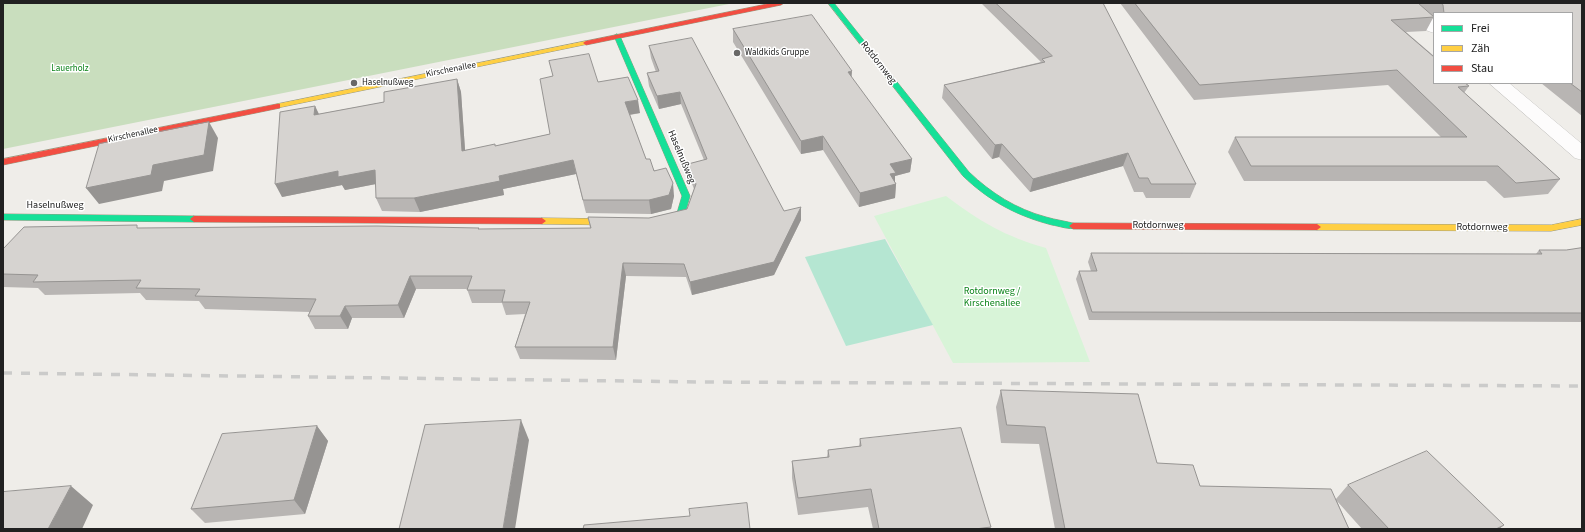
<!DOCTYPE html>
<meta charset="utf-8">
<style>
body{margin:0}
#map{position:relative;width:1585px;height:532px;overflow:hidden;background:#efede9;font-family:"Source Sans 3",sans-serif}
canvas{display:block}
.frame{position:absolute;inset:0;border:4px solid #212121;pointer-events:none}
.legend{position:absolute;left:1433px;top:12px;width:140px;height:72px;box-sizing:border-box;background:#fff;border:1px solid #a6a6a6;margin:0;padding:5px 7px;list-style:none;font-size:12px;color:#212121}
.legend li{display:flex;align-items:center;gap:8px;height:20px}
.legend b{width:20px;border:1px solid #a6a6a6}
</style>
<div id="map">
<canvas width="1585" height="532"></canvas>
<div class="frame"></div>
<ul class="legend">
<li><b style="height:5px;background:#16e098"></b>Frei</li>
<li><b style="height:5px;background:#ffcf43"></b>Zäh</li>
<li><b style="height:5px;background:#f24e42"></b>Stau</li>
</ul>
</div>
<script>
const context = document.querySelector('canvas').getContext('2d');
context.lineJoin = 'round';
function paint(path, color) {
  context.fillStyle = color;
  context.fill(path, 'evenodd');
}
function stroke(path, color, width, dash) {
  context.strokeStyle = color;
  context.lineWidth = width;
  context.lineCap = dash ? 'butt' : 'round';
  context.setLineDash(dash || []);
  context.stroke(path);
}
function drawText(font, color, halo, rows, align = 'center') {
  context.font = font + ' "Source Sans 3",sans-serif';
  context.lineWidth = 3;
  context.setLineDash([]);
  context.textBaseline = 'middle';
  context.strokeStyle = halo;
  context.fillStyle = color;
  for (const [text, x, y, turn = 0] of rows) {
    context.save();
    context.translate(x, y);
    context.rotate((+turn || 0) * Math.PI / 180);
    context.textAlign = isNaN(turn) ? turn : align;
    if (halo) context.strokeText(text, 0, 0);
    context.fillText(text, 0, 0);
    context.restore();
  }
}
const forest = new Path2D(`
 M3 3H734L3 149Z`);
const park = new Path2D(`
 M946 196C981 222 1004 236 1046 248L1090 362 953 363 874 216Z`);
const pitch = new Path2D(`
 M885 239 933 325 846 346 805 257Z`);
const street = new Path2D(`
 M1397 3H1414L1434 20V33L1428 31Z
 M1489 83H1509L1582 144V160L1575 158Z`);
const fast = new Path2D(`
 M828 3H834L969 172C991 193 1016 209 1046 217 1056 220 1066 221 1076 224L1077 226 1076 228C1069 230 1059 226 1052 225 1017 216 989 201 963 176Z
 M617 34 620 36 690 196 684 217 655 224 651 221 652 219 677 213 682 196 614 36Z
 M3 214 194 216 198 219 194 222 3 220Z`);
const slow = new Path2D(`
 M586 41 588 42V44L277 108 273 106 277 104Z
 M542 218 619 219 623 222 619 225 542 224 538 221Z
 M1582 219V225L1551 231 1317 230 1313 227 1317 224 1551 225Z`);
const jam = new Path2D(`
 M772 3H784L781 5 586 45 583 43 586 41Z
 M277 104H280V108L3 165V159Z
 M194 216 542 218 546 221 542 224 194 222 190 219Z
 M1073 223 1317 224 1321 227 1317 230 1073 229 1069 226Z`);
const rail = new Path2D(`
 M3 373 703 382 1582 386`);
const wall = new Path2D(`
 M981 3H1103L1196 184 1190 198H1146L1143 192H1134L1123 166 1030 192 999 157 992 159 942 98 944 85 1041 62Z
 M1120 3H1582V116L1541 83H1572V13H1434V18H1433L1426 31 1406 32 1469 86 1464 93 1560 179 1548 194 1504 198 1486 181H1244L1228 152 1235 137H1441L1388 85 1194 100Z
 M733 29 851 77 912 159 910 172 895 176V182L896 184 895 198 859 207 823 150 801 154 733 42Z
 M649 46 784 211 801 220 774 275 692 295 686 277 626 276 616 360 520 359 515 347 525 314 506 315 502 303H472L467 289H416L404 318H352L348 329H315L308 316 310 312 205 309 199 301 146 300 140 293 45 295 38 288 3 287V249L139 228 480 229 590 228 588 217 649 218 687 209 694 189 689 176 688 164 704 160 681 104 659 109 649 86 647 73 656 72 651 58Z
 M549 61 598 82 640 113 630 115 646 159 674 196 671 209 651 214 586 213 576 174 503 189 504 195 420 212 382 211 376 198V184L345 190 342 185 282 197 315 106 319 114 384 102 457 79 461 92 465 150 495 146 550 134 553 76Z
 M1582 248V322L1089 320 1076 279 1079 271H1091L1088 262 1091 253 1536 254 1539 250H1566Z
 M1001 390 1157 463 1200 486 1336 499 1348 485 1499 529H1362L1337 501 1349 529H1055L1039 444 1001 443 996 407Z
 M317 426 328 441 305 514 205 523 191 509Z
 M860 439 991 527 990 529H873L868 507 798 515 792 478V461L827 457 828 450 859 446Z`);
const shadedWall = new Path2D(`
 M852 71 851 85 848 72Z
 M457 79 461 92 466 164 462 151Z
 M680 92 681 104 659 109 657 96Z
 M638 100 640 113 627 115 625 102Z
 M315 106 321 119 314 115Z
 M209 122 218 138 213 171 164 181 162 191 99 204 86 188 153 165Z
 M823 136V150L801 154V141Z
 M1002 144 999 157 992 159 995 145Z
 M1128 153 1123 166 1030 192 1033 179Z
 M912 159 910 172 895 176V184H896L895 198 859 207 860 193 890 164Z
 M573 160 576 174 503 189 504 195 420 212 414 198 499 176Z
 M375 170 381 183 345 190 342 185 282 197 275 184 338 171Z
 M673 183 674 196 671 209 651 214 649 200Z
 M801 207V220L774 275 692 295 690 282Z
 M623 263 626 276 616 360 613 347Z
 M410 276 416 289 404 318 398 305Z
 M345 306 352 318 348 329 340 316Z
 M521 420 529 440 515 529H503Z
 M317 426 328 441 305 514 294 500Z
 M71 486 93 505 82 529H48Z
 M1504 525 1499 529H1496Z`);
const building = new Path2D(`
 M996 3H1103L1196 184H1151L1148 178H1139L1128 153 1033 179 1002 144 995 145 944 85 1045 62 1042 59 1052 56Z
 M1135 3H1418L1434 17 1391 20 1434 57V83H1465L1469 86 1458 87 1560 179 1516 183 1498 166H1251L1235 137H1467L1397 70 1200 85Z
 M1441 3H1582V92L1570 83H1572V13H1444L1443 5Z
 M812 15 852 71 848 72 912 159 890 164 896 173 890 174 896 184 860 193 823 136 801 141 733 29Z
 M692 38 784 211 801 207 774 262 690 282 684 264 623 263 613 347H515L530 302H502L505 290H467L472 276H410L398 305 345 306 340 316H308L316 299 195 296 200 289 136 288 141 280 33 282 38 275 3 274V249L24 227 137 225V228L377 226 479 228 478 229 591 228 588 217 649 218 687 209 696 184 688 164 707 159 680 92 657 96 647 73 659 71 649 46Z
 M589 54 598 82 628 77 638 100 625 102 646 159H650L654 171 666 168 673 183 669 195 649 200H583L573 160 499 176 500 181 414 198H376L375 170 338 177V171L275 184 280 112 315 106 314 115 384 102V92L457 79 462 151 495 144V146L550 134 540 79 553 76 549 61Z
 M209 122 204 155 153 165 151 175 86 188 99 144Z
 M1582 248V313L1092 312 1079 271H1097L1091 253 1542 254 1539 250H1566Z
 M1001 390 1138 394 1157 463 1193 465 1200 486 1331 489 1349 529H1065L1045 427 1007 425Z
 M521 420 503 529H399L425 425Z
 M317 426 294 500 191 509 222 434Z
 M961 428 991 527 975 529H879L871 489 798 498 792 461 829 457 828 450 861 446 860 439Z
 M1427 451 1504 525 1496 529H1389L1348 485Z
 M71 486 48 529H3V492Z
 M747 503 750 529H583L584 525 690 516 689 509Z`);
const markers = [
 [737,53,4,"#696867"],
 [354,83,4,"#696867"]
];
const farPoinames = [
 ["Waldkids Gruppe",745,53],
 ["Haselnußweg",362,83]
];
const farParknames = [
 ["Lauerholz",70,69]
];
const farStreetnames = [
 ["Kirschenallee",451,70,-11],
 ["Kirschenallee",133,135,-12]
];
const streetNames = [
 ["Rotdornweg",878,63,52],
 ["Haselnußweg",681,157,67],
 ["Haselnußweg",55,206],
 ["Rotdornweg",1158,226],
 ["Rotdornweg",1482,228]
];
const parkNames = [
 ["Rotdornweg /",992,292],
 ["Kirschenallee",992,304]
];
paint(forest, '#c9debe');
paint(park, '#d8f4d8');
paint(pitch, '#b5e6d2');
stroke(street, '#c8c7c5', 1);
stroke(fast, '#979980', 1);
stroke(slow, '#979980', 1);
stroke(jam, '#979980', 1);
paint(street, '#fdfcfc');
paint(fast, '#16e098');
paint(slow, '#ffcf43');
paint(jam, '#f24e42');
stroke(rail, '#cbcbca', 3.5, [9, 9]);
paint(wall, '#b8b5b3');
paint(shadedWall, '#969492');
paint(building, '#d6d3d0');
stroke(building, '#969492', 1);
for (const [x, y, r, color] of markers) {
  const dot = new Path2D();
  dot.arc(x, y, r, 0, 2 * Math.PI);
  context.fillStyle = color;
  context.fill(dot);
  stroke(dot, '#fff', 1.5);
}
drawText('9px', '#212121', '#fff', farPoinames, 'left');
drawText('9px', '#0a8318', '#fff', farParknames);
drawText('9px', '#212121', '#fff', farStreetnames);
drawText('10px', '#212121', '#fff', streetNames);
drawText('10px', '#0a8318', '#fff', parkNames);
</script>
